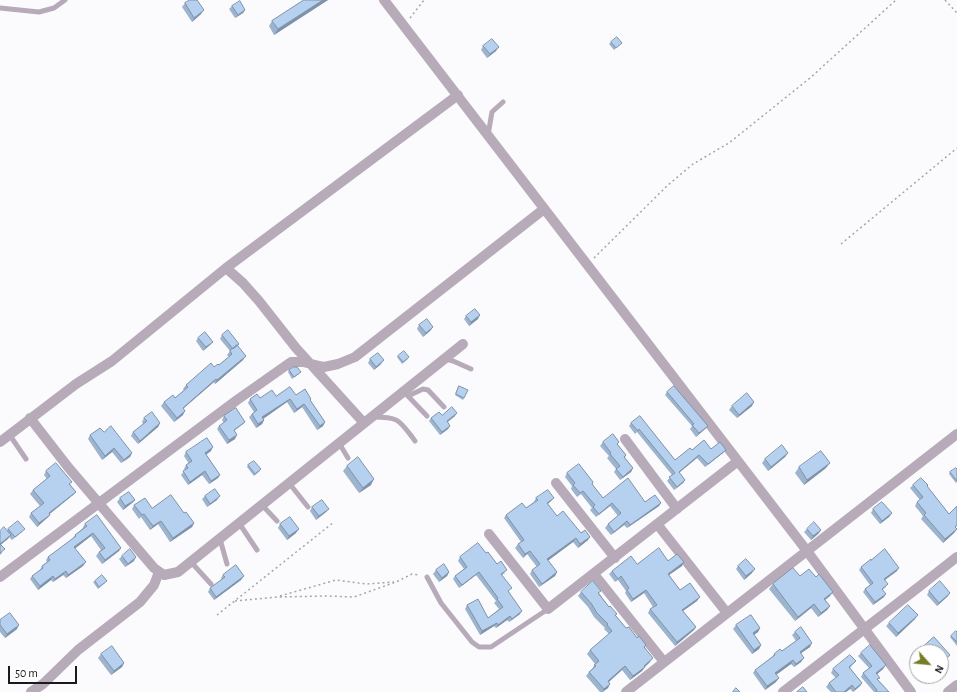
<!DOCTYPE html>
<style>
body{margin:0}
#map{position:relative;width:957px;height:692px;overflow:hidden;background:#fbfbfe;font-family:"Alegreya Sans",sans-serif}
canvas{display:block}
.north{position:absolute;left:909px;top:644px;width:40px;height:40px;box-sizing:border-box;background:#fff;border:1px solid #a3a3a4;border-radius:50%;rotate:117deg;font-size:11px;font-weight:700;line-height:16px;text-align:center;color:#1a1a1c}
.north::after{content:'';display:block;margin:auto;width:14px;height:18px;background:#777d27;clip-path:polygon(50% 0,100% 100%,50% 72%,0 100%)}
.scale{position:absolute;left:8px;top:666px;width:69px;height:18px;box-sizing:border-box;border:2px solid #1a1a1c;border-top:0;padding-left:5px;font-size:12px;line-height:14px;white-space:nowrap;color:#1a1a1c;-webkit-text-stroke:3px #fff;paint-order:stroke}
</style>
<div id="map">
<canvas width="957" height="692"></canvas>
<div class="north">N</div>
<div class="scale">50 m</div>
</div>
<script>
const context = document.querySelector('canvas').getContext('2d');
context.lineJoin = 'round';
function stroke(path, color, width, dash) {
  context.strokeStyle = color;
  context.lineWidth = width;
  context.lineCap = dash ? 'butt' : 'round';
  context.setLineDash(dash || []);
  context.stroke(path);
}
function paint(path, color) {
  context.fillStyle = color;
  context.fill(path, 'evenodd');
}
const path = new Path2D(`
 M945 0 957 13
 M410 18 424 0
 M841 244 957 148
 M594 258 668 185 693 164 729 143 810 78 896 0
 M280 596 336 580 366 584 394 582
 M235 601 277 597 328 596 354 597 396 582 412 574 420 575
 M217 615 334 522`);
const service = new Path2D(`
 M0 8 39 12 54 8 65 0
 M488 135 492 112 503 102
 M446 359 453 361 471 369
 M406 394 427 416
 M408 396 423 389 428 390 444 407
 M373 417C400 417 399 420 415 441
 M9 434 26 459
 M339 443 348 458
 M289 483 308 507
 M262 505 277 521
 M239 523 257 550
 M220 539 227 564
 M191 562 211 584
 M427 577 441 603 472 642 479 647H491L548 609`);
const minor = new Path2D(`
 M384 0 807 551 911 692
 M226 268 243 283 259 301 296 348 364 423
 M30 418 68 467 154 568 164 575 178 572 463 344
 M625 439 677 509
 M0 442 76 384 112 361 226 268 458 95
 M556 483 615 558
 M657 524 727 613
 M489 534 548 609 738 461
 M594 574 664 662
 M0 577 237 400 291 362H303L324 367 338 364 355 357 544 209
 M31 692 43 684 78 650 140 602 154 585 159 572
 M626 692 957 434
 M783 692 920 586 957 557
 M948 692 957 685`);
const wall = new Path2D(`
 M304 0H328L274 35 269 26 272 21Z
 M185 3 201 14 192 22 182 7Z
 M232 6 245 10 243 13 235 18 229 9Z
 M611 42 622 43 614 50 609 44Z
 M483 46 496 51 487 58 481 50Z
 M466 316 478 319 469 326 464 319Z
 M419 325 431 330 423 337 417 329Z
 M222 335 239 344 238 346 243 360 215 384 214 382 183 409V415L174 422 161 406 164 402 175 398 184 390 183 389 186 385 214 367 219 365 229 357 227 355 230 351 220 339Z
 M198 338 210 345 203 351 196 341Z
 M398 356 408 359 402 364 397 357Z
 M370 359 381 364 374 370 368 363Z
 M289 370 299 374 292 379 288 372Z
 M459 386 464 398 463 400 455 395Z
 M667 392 708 426 705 429 696 437 690 429 692 426 665 395Z
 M296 395 311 401 325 422 323 426 317 430 302 407 294 413 287 402 263 419 264 420 262 424 256 428 249 417 254 412 248 403 250 399 276 396Z
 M732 406H752L737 418 729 410Z
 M442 415 455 416 447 422 450 426 448 429 440 435 429 421 431 418Z
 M224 416 245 422 242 425 234 431 235 439 227 444 217 429 219 426 224 423 222 420Z
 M144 418 160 423 158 427 138 444 131 436 133 432 143 424 142 422Z
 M631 423 675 460 692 450 711 449 723 453 705 467 697 458 679 473 685 480 683 483 674 490 667 481 672 475 637 432 635 434 629 426Z
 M104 432 132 453 130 457 121 463 112 452 102 460 88 439 90 435Z
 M603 442 618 445 626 455 625 458 633 468 631 472 620 480 614 472 616 469 607 458 609 456 600 446Z
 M211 451 206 454 220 475 218 478 209 484 202 475 188 485 181 475 185 470 184 469 186 465 189 464 184 456 186 452Z
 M788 453 785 457 768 471 762 463 765 459Z
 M248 465 260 471 254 476 247 467Z
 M347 466 371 485 359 493 343 471Z
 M799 467 826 468 804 485 795 473Z
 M957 469V482L956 483 949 474 950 472Z
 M46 471 70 484 76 492 73 495 49 514 50 515 47 518 37 527 29 517 31 513 40 506 30 494 33 490 47 479 44 475Z
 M567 473 593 482 592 484 603 498 645 502 661 503 659 506 627 528 624 525 611 535 605 528 608 524 618 516 610 506 596 517 590 510 592 508 581 494 577 497 571 489 572 486 565 477Z
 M913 485H928L927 486 949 514 957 506V526L955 528 957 529 954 533 943 543 921 519 923 516 915 506 917 502 920 500 910 488Z
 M205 496 217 500 207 507 202 499Z
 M120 498 135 500 132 503 123 510 117 502Z
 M536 498 551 501 548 504 557 516 581 533 588 540 578 548 573 542 548 560 557 572 555 576 539 587 530 574 532 570 537 567 527 554 523 558 515 548 518 544 521 542 504 518 506 515 526 508 534 502Z
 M134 505 184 513 194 523 192 527 170 542 158 524 150 530 141 517 139 519 132 509Z
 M312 507 326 512 316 520 310 511Z
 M873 509 892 513 889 517 880 524 871 513Z
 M85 524 121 548 119 551 102 564 96 556 99 552 101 550 91 536 75 548 83 566 66 578 63 575 53 582 51 580 38 590 30 579 32 576 40 570 42 566 47 562 46 560 48 557 73 539V538L75 535 83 528V527Z
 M280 524 296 533 287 540 278 528Z
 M8 529 22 532 12 540 9 537 1 545 2 553 0 555V531H7Z
 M807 529 821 530 818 534 811 540 804 532Z
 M486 553 505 573 502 575 509 591 508 592 520 614 509 622 507 620 496 628 494 626 480 635 465 609 467 605 488 618 499 609 494 603 496 601 476 575 459 588 453 579 455 576 464 569 458 561 460 557Z
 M122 556 134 561 125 567 119 559Z
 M871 560 897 571 885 580 886 587 882 590 884 597 873 605 863 592 865 589 870 585 859 570 861 567Z
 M668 561 682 566 669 575 680 590 697 601 683 611 696 627 694 630 675 646 648 613 650 609 653 607 644 593 631 602 625 593 626 591 618 580 615 582 609 574 612 571 637 564Z
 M738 566 752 573 744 580 736 569Z
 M436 570 449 572 447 576 439 582 433 574Z
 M223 575 241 580 214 600 208 592 210 588 222 580 221 578Z
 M800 576 830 596 825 600 830 606 827 610 818 617 811 608 795 621 769 589 773 584Z
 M95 581 105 583 98 589 93 582Z
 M929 591 948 596 937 606 927 595Z
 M581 592 599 593 609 607 626 628 646 645 645 647 650 662 645 667 642 671 630 680 622 670 609 682 608 688 603 692H600L586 676 589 672 592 669 595 664 587 654 590 650 609 634 604 629 605 628 594 617 588 607 578 596Z
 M915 619 896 637 886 626 889 623Z
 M0 620 17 629 5 638 0 632Z
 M736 625 760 628 758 632 754 635 761 645 759 649 752 654 733 629Z
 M795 632 810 647 801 653V662L794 667 791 664 776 675V682L765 690 753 673 755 670 772 657 774 654 782 651 796 641 792 635Z
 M957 632V646L950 637 951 636Z
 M934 637 950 655 946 660 941 665V652H919L921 649Z
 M861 653 883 669 877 674 878 680 889 692H874L861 677 863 673 869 668 858 656Z
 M101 654 124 663 122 667 111 675 98 658Z
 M856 661 853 664 850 668 862 683 860 686 853 692 850 689 846 692H831L826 687 829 683 836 678 831 673 833 669Z`);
const shadedWall = new Path2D(`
 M323 0H328L274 35 278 29Z
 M204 10 201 14 192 22 194 18Z
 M245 10 243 13 235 18 238 15Z
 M499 47 496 51 487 58 490 54Z
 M480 315 478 319 469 326 471 322Z
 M433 327 431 330 423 337 426 333Z
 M213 342 210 345 203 351 206 347Z
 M246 356 243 360 215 384 217 380Z
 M384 360 381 364 374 370 376 367Z
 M216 379 214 382 180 411 183 408Z
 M290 399 287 402 260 421 262 417Z
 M754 402 752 406 737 418 739 415Z
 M304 404 302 407 294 413 297 409Z
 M185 411 183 415 174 422 177 418Z
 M457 413 455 416 444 425 447 421Z
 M264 420 262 424 256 428 258 424Z
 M325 422 323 426 317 430 320 426Z
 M160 423 158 427 138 444 140 441Z
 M450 426 448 429 440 435 442 432Z
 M708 426 705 429 696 437 699 433Z
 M237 435 235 439 227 444 229 440Z
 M213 447 211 451 203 457 205 453Z
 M114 448 112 452 102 460 105 456Z
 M726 450 723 453 705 467 708 464Z
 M132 453 130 457 121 463 124 460Z
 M788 453 785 457 768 471 771 467Z
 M699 455 697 458 676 475 679 472Z
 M830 463 826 468 804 485 807 480Z
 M633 468 631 472 620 480 623 477Z
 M205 471 202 475 188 485 190 482Z
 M220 475 218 478 209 484 211 481Z
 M374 479 371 485 359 493 363 488Z
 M685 480 683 483 674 490 677 487Z
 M76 492 73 495 46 517 49 513Z
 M220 496 217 500 207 507 210 504Z
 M554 498 551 501 544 506 547 503Z
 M135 500 132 503 123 510 125 506Z
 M612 503 610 506 596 517 599 514Z
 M661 503 659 506 627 528 630 525Z
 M329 509 326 512 316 520 319 516Z
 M892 513 889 517 880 524 882 521Z
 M50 515 47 518 37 527 39 523Z
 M161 521 158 524 150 530 153 526Z
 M627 521 624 525 611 535 614 532Z
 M194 523 192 527 170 542 173 538Z
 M299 529 296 533 287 540 289 536Z
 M957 529 954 533 943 543 945 539Z
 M821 530 818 534 811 540 813 536Z
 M93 533 91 536 72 551 74 547Z
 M11 535 8 539 0 545V544Z
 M590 537 588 540 578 548 580 544Z
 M576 538 573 542 545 563 547 559Z
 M121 548 119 551 102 564 105 560Z
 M530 551 523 558 525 554Z
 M136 557 134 561 125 567 128 564Z
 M86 562 83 566 66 578 68 575Z
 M684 562 682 566 666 577 668 574Z
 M899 568 897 571 882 582 884 579Z
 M755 569 752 573 744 580 746 576Z
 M66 571 63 575 53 582 55 579Z
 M449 572 447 576 439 582 442 578Z
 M479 572 476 575 459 588 462 585Z
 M557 572 555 576 539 587 542 584Z
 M53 576 51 580 38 590 40 586Z
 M244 576 241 580 214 600 216 597Z
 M646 590 644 593 631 602 633 599Z
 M833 592 830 596 821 603 824 599Z
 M950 593 948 596 937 606 939 603Z
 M886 594 884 597 873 605 875 602Z
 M700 597 697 601 680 613 682 610Z
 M814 604 811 608 795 621 798 617Z
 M830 606 827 610 818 617 821 613Z
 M522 611 520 614 509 622 512 619Z
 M918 615 915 619 896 637 898 633Z
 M510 616 507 620 496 628 498 625Z
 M497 623 494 626 480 635 482 631Z
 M19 625 17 629 5 638 7 634Z
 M696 627 694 630 675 646 677 642Z
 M760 628 758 632 751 637 753 633Z
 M812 643 810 647 797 656 800 652Z
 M761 645 759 649 752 654 754 650Z
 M950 655 946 660 941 665V663Z
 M653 658 650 662 641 670 644 666Z
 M804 658 801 662 794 667 796 664Z
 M793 660 791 664 773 677 775 673Z
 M124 663 122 667 111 675 114 671Z
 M886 665 883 669 874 677 876 673Z
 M625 666 622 670 605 685 608 681Z
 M645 667 642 671 630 680 633 676Z
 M779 678 776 682 765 690 767 686Z
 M862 683 860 686 853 692 855 689Z
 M610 684 608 688 602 692 604 689Z
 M852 685 850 689 846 692H844Z`);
const building = new Path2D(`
 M190 0H197L204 10 194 18 185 3Z
 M304 0H323L278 29 272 21Z
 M240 1 245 10 238 15 232 6Z
 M617 37 622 43 616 48 611 42Z
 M492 39 499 47 490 54 483 46Z
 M475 309 480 315 471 322 466 316Z
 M427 319 433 327 426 333 419 325Z
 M228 330 239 344 233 349 222 335Z
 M205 332 213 342 206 347 198 338Z
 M237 345 246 356 217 380 216 379 183 408 185 411 177 418 164 402 173 395 175 398 188 387 186 385 211 363 214 367 218 364 219 365 232 354 230 351Z
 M404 351 409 357 403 362 398 356Z
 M378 353 384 360 376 367 370 359Z
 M294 367H297L301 372 294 377 289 370Z
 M459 386 468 390 464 398 456 394Z
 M674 386 708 426 699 433 692 425 694 424 667 392Z
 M290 387 296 395 305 389 311 399 310 400 325 422 320 426 304 404 297 409 290 399 262 417 264 420 258 424 252 414 257 410 250 399 257 394 260 398 272 390 276 396Z
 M747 393 754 402 739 415 732 406Z
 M452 407 457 413 447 421 450 426 442 432 431 418 439 412 442 415Z
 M236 408 245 422 234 430 237 435 229 440 219 426 227 420 224 416Z
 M152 412 160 423 140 441 133 432 147 421 144 418Z
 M640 416 675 460 690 448 692 450 704 440 711 449 720 442 726 450 708 464 699 455 679 472 685 480 677 487 669 477 675 473 639 429 638 431 631 423Z
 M111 426 132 453 124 460 114 448 105 456 90 435 100 428 104 432Z
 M613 434 619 442 617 444 626 455 624 457 633 468 623 477 616 469 620 466 610 454 611 453 603 442Z
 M207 438 213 447 205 453 220 475 211 481 205 471 190 482 183 471 188 468 186 465 192 461 186 452Z
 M782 445 788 453 771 467 765 459Z
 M821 451 830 463 807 480 799 467Z
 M358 457 374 479 363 488 347 466Z
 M254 461 261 469 255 474 248 465Z
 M56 463 72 482 69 484 76 492 49 513 50 515 39 523 31 513 44 503 33 490 50 476 46 471Z
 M579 464 593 482 592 484 603 498 628 478 645 502 655 495 661 503 630 525 627 521 614 532 608 524 621 513 612 503 599 514 593 507 595 505 583 491 580 493 573 485 575 483 567 473Z
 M956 468 957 469V481L950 472Z
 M921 478 928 485 927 486 949 514 957 506V525L955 527 957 529 945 539 924 515 926 513 917 502 923 497 913 485Z
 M215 489 220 496 210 504 205 496Z
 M548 490 554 498 547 503 557 516 563 511 581 533 585 530 590 537 580 544 576 538 547 559 557 572 542 584 532 570 540 564 530 551 525 554 518 544 524 540 506 515 522 503 526 508 538 500 536 498Z
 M129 492 135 500 125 506 120 498Z
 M171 495 184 513 186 512 194 523 173 538 161 521 153 526 144 514 142 515 134 505 145 498 152 508Z
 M322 500 329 509 319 516 312 507Z
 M882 502 892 513 882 521 873 509Z
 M97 515 121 548 105 560 99 552 105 548 93 533 74 547 86 562 68 575 66 571 55 579 53 576 40 586 32 576 43 568 42 566 50 560 48 557 76 536 75 535 87 526 85 524Z
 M290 517 299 529 289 536 280 524Z
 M18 521 25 529 15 537 8 529Z
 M814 522 821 530 813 536 807 529Z
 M4 527 11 535 0 544 5 549 0 553V531Z
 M478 543 486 553 488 552 497 564 501 561 507 570 501 574 512 588 508 591 522 611 512 619 510 616 498 625 497 623 482 631 467 605 478 599 488 618 503 607 497 599 498 598 479 572 462 585 455 576 467 567 460 557Z
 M659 548 668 561 677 554 684 562 668 574 680 590 690 583 700 597 682 610 696 627 677 642 650 609 657 605 646 590 633 599 627 590 629 588 621 576 618 579 612 571 631 556 637 564Z
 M130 549 136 557 128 564 122 556Z
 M885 549 899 568 884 579 888 584 882 589 886 594 875 602 865 589 873 583 861 567 871 559V560Z
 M746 559 755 569 746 576 738 566Z
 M444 564 449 572 442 578 436 570Z
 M236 565 244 576 216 597 210 588 225 577 223 575Z
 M793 568 800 576 809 569 816 577 819 574 833 592 824 599 830 606 821 613 814 604 798 617 773 584Z
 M102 575 107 581 99 587 95 581Z
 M593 581 601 591 598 593 609 607 610 606 617 614 615 615 626 628 629 627 637 638 639 636 646 645 644 647 653 658 644 666 645 667 633 676 625 666 608 681 610 684 604 689 589 672 596 666 594 665 599 661 590 650 612 631 607 625 608 624 597 613 591 603 581 592Z
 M940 581 950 593 939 603 929 591Z
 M908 605 918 615 898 633 889 623Z
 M10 613 19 625 7 634 0 625V620Z
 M751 615 760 628 753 633 761 645 754 650 736 625Z
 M801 627 812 643 800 652 804 658 796 664 793 660 775 673 779 678 767 686 755 670 775 655 774 654 780 649 782 651 800 638 795 632Z
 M956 631 957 632V642L951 636Z
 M934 637 950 655 941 663V652H923L921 649Z
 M870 645 886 665 876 673 880 678 877 679 889 692H876L877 690 863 673 872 666 861 653Z
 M112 646 124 663 114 671 101 654Z
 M850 655 856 661 849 667 862 683 855 689 852 685 844 692H836L829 683 839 675 833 669Z
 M803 687 807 692H797Z
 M736 688 740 692H733Z`);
stroke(path, '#a6a6a9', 1.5, [2, 3]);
stroke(service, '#b7abb9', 5);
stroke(minor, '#b7abb9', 10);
paint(wall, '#9db4ce');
paint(shadedWall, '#7f92a8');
paint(building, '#b6d1f0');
stroke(building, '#7f92a8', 1);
</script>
